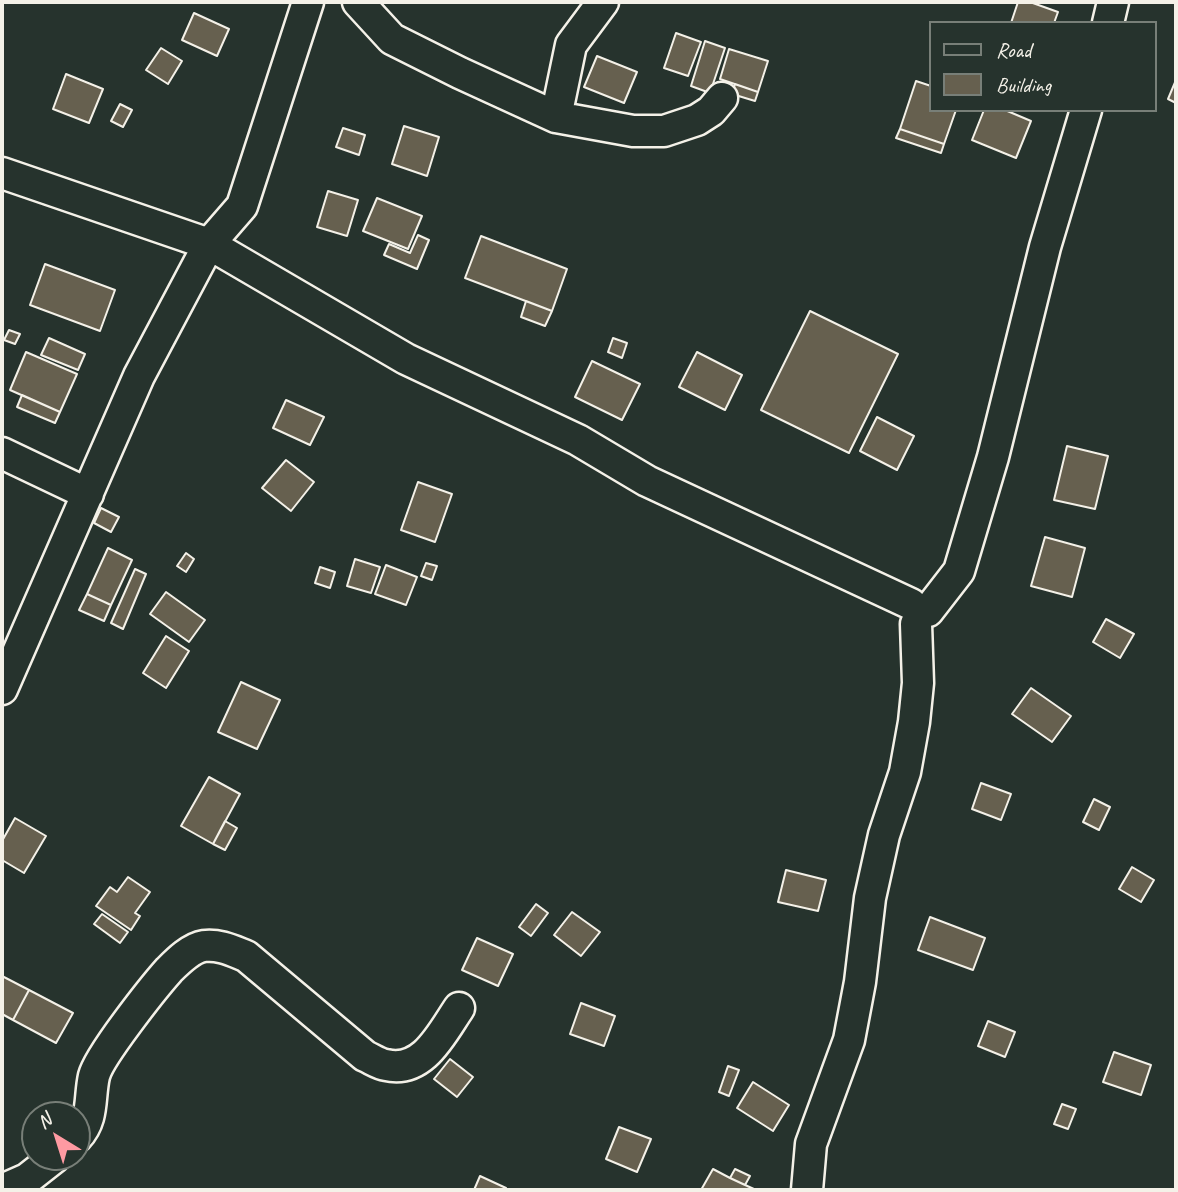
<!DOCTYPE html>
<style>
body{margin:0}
#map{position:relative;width:1178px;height:1192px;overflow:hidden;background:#26332d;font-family:Caveat,sans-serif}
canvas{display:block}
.frame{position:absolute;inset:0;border:4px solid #f4f1e8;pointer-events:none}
.legend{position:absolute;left:929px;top:21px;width:228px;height:91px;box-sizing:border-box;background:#26332d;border:2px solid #787f78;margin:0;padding:9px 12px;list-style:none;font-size:21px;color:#f4f1e8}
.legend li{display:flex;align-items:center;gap:14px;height:35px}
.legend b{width:35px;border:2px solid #787f78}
.north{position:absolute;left:21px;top:1101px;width:70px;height:70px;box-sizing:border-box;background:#26332d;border:2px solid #787f78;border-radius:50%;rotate:322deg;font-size:19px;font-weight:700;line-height:28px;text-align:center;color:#f4f1e8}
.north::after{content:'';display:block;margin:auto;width:24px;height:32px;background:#ff9aa2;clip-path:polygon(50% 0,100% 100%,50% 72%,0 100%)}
</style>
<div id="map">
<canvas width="1178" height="1192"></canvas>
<div class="frame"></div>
<ul class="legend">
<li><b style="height:9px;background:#26332d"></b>Road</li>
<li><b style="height:19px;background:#66604f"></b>Building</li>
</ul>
<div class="north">N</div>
</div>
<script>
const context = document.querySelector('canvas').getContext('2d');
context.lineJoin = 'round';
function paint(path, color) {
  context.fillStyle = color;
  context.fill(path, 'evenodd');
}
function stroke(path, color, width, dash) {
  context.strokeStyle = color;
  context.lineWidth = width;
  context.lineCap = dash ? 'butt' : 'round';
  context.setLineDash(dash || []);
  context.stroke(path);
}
const building = new Path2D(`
 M1018 2H1030L1058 12 1054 23H1011Z
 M194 13 229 29 217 56 182 40Z
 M676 33 701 42 688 76 664 68Z
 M705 41 725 48 710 93 691 86Z
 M161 48 182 61 168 84 146 70Z
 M729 49 768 61 758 92 720 79Z
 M597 56 637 72 624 103 584 87Z
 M66 74 103 89 89 123 53 109Z
 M1176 80V103L1168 99Z
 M916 81 931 86V110H956L944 144 900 129Z
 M735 84 758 92 755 101 732 94Z
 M120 104 132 110 123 127 111 121Z
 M984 110H1005L1031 121 1016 158 972 140Z
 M404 126 439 137 427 176 392 164Z
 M343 128 365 135 359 155 336 147Z
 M900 129 944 144 941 153 896 138Z
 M328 191 358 200 347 236 317 227Z
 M377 198 422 216 408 249 363 231Z
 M418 235 429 240 417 269 384 255 389 244 410 253Z
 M481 236 567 269 552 311 465 278Z
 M45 264 115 290 100 331 30 305Z
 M526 301 552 311 545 326 521 317Z
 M810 311 898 354 849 453 761 410Z
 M9 330 20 334 15 344 4 340Z
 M49 338 85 354 78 370 41 355Z
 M613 338 627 343 622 358 608 352Z
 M26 352 77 374 60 412 10 390Z
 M697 352 742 375 725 410 679 387Z
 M592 361 640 384 622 420 575 397Z
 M22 395 60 412 55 423 17 407Z
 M286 400 324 417 310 445 273 428Z
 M877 417 914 436 897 470 860 451Z
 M1067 446 1108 456 1095 509 1054 500Z
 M286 460 314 482 291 511 262 488Z
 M418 482 452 494 435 542 401 530Z
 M101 508 119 517 111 532 94 523Z
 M1045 537 1085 548 1072 597 1031 586Z
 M108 548 132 560 111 605 87 594Z
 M186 553 194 559 186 572 177 566Z
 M355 559 380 567 371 593 347 586Z
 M426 563 437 566 432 580 421 576Z
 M386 565 417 577 406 605 375 594Z
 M320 567 335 572 330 588 315 583Z
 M135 569 146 574 123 629 111 623Z
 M166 592 205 620 189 642 150 614Z
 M87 594 111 605 104 621 79 610Z
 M1106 619 1134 634 1120 658 1093 642Z
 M166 636 189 651 166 688 143 673Z
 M241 682 280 700 257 749 218 732Z
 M1031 688 1071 716 1052 742 1012 714Z
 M209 777 240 794 213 844 181 826Z
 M981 783 1011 794 1001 820 972 809Z
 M1094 799 1110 807 1099 830 1083 822Z
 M15 818 46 836 24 873 2 860V841Z
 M225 821 237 828 225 850 213 844Z
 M1132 867 1154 880 1141 902 1119 889Z
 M786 870 826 880 818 911 778 902Z
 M128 877 150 892 135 913 140 916 131 930 96 906 110 887 117 892Z
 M536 904 548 913 531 936 519 927Z
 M572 912 600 932 581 956 554 935Z
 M102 914 128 932 120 943 94 924Z
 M930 917 985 938 973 970 918 950Z
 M477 938 513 954 498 986 462 970Z
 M2 976 29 990 13 1020 2 1014Z
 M29 990 73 1013 56 1043 13 1020Z
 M581 1003 615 1016 604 1046 570 1034Z
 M988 1021 1015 1032 1005 1057 978 1046Z
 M1114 1052 1151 1065 1141 1095 1103 1082Z
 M450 1059 473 1077 457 1097 434 1079Z
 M728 1066 739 1070 729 1096 719 1092Z
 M753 1082 789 1105 773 1131 737 1108Z
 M1062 1104 1076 1109 1068 1129 1054 1124Z
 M619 1127 651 1139 637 1172 606 1159Z
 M713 1169 730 1178 756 1190H701Z
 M735 1169 750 1176 745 1185 730 1178Z
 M480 1176 506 1188 505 1190H474Z`);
const minor = new Path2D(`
 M358 2 392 39 460 73 556 117 633 131H664L697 120 711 111 722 98
 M1108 23 1113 2
 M556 117 571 45 603 2
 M2 173 209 244 406 359 578 440 647 481 911 604
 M2 453 88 494
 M928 611 959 571 993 457 1045 247 1086 110
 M2 689 139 376 209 244 242 206 308 2
 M77 1137C94 1119 89 1098 94 1076 99 1056 153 988 169 970 178 961 191 948 204 946 219 944 233 951 246 956L365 1056C372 1059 379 1064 386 1065 423 1074 442 1033 459 1008
 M2 1190 27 1179 55 1157
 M807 1190 811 1144 849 1040 860 982 870 898 884 835 905 772 914 722 918 683 916 624`);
paint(building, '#66604f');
stroke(building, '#f4f1e8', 2);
stroke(minor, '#f4f1e8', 35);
stroke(minor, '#26332d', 30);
</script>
